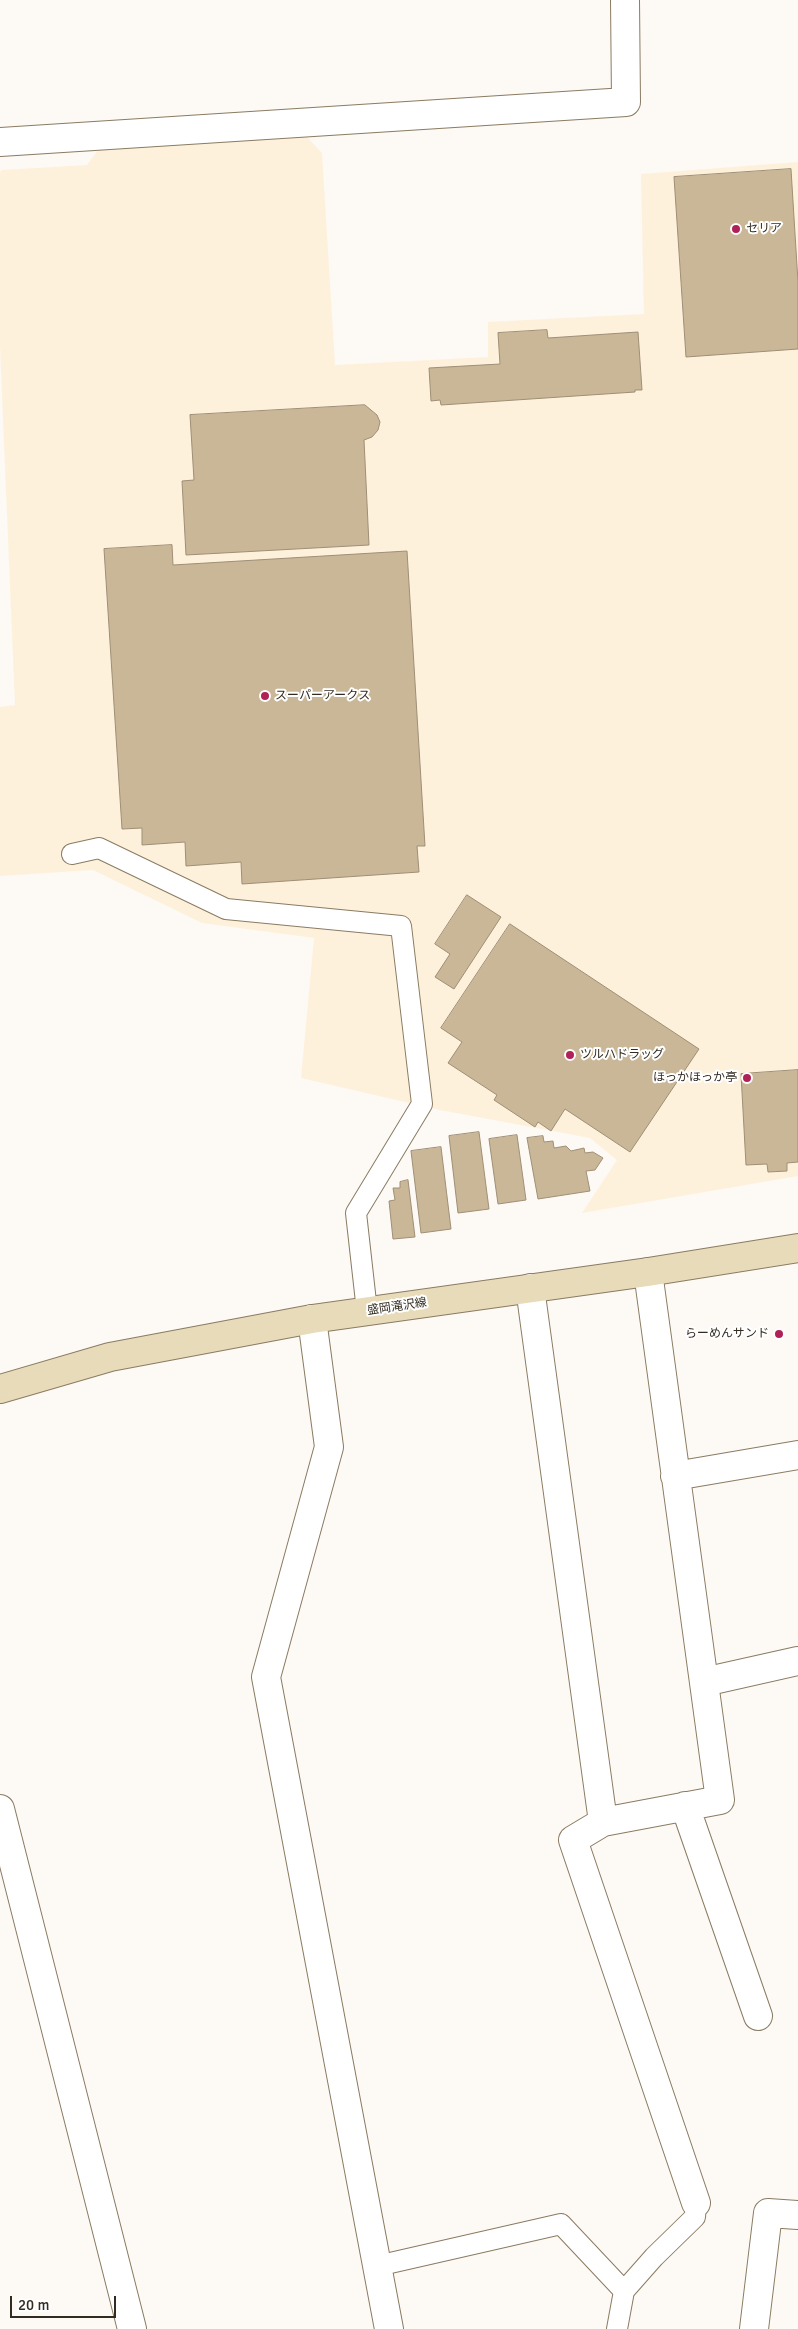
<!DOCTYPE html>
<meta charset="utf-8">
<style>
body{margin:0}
#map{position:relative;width:798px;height:2329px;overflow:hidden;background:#fdf9f4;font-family:Signika,sans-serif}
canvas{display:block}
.scale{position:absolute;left:10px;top:2296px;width:106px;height:22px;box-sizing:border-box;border:2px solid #312b20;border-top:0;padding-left:6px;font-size:15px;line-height:18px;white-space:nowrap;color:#312b20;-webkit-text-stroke:4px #fff;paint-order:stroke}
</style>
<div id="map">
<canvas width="798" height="2329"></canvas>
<div class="scale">20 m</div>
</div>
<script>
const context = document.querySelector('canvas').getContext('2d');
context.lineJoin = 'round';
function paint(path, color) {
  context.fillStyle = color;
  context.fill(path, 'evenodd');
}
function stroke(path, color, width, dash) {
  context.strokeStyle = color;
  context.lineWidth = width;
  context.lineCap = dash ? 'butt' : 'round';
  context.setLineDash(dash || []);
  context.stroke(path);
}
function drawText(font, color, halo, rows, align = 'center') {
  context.font = font + ' Signika,"Noto Sans JP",sans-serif';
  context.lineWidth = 4;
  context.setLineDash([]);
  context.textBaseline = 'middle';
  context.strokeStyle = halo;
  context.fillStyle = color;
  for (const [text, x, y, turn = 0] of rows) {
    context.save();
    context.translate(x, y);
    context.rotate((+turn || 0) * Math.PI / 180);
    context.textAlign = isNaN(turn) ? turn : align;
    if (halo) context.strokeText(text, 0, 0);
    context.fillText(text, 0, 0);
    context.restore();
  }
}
const built = new Path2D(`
 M307 137 322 153 335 365 488 357V322L644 314 641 174 798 162V1176L582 1213 617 1160 590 1138 440 1110 301 1078 314 938 202 923 93 870 0 876V707L15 705 0 347V172L2 170 87 165 101 146Z`);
const building = new Path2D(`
 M791 169 798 282V349L686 357 674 177Z
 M547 330 548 338 638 332 642 390H635V392L441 405 440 400 431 401 429 368 500 364 498 333Z
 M365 405 377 415 380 422 378 430 372 437 364 440 369 545 186 555 182 481 194 480 190 415Z
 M172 545 173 565 407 551 425 846H417L419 872 242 884 241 862 186 866 185 842 142 845V828L122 829 104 549Z
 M467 895 501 917 454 989 435 977 450 954 435 944Z
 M510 924 699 1049 630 1152 565 1109 551 1131 538 1122 535 1127 494 1100 497 1095 448 1063 462 1042 441 1028Z
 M798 1070V1162L787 1163V1171L768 1172 767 1164 746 1165 741 1074Z
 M479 1132 489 1209 458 1213 449 1136Z
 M517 1135 526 1200 498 1204 489 1139Z
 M543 1136 544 1142 553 1141 554 1148 566 1146 571 1151 584 1148 585 1153 593 1152 603 1158 595 1170 586 1171 590 1191 538 1199 527 1138Z
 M441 1147 451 1229 421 1233 411 1151Z
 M408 1180 415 1237 393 1239 389 1201 395 1200 393 1188H400V1182Z`);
const lane = new Path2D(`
 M72 854 99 848 226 909 401 926 422 1104 356 1213 367 1311
 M377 2266 561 2224 624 2291 617 2329
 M624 2291 654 2257 695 2217 696 2203`);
const street = new Path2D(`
 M0 142 626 102 625 0
 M648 1272 720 1800 603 1822 573 1840 696 2203
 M530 1288 603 1822
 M312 1319 329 1447 266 1677 389 2329
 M675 1476 798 1455
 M704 1682 798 1661
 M685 1806 758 2016
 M0 1809 132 2329
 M754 2329 768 2213 798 2215`);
const secondary = new Path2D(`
 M0 1389 110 1357 312 1319 648 1272 798 1248`);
const markers = [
 [736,229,5,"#b02156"],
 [265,696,5,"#b02156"],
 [570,1055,5,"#b02156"],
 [747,1078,5,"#b02156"],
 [779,1334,5,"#b02156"]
];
const poiNames = [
 ["セリア",746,229],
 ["スーパーアークス",275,696],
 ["ツルハドラッグ",580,1055],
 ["ほっかほっか亭",737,1078,"right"],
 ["らーめんサンド",769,1334,"right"]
];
const streetNames = [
 ["盛岡滝沢線",397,1307,-8]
];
paint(built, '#fef1dc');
paint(building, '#cab797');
stroke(building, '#9f8f76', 1);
stroke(lane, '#8a7b62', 22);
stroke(street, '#8a7b62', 30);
stroke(secondary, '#8a7b62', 30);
stroke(lane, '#fff', 20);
stroke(street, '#fff', 28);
stroke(secondary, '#e8dbba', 28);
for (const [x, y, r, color] of markers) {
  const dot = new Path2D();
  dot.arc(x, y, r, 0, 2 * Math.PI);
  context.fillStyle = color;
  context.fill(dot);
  stroke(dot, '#fff', 2);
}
drawText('12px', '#312b20', '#fff', poiNames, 'left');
drawText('12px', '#312b20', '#fff', streetNames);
</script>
